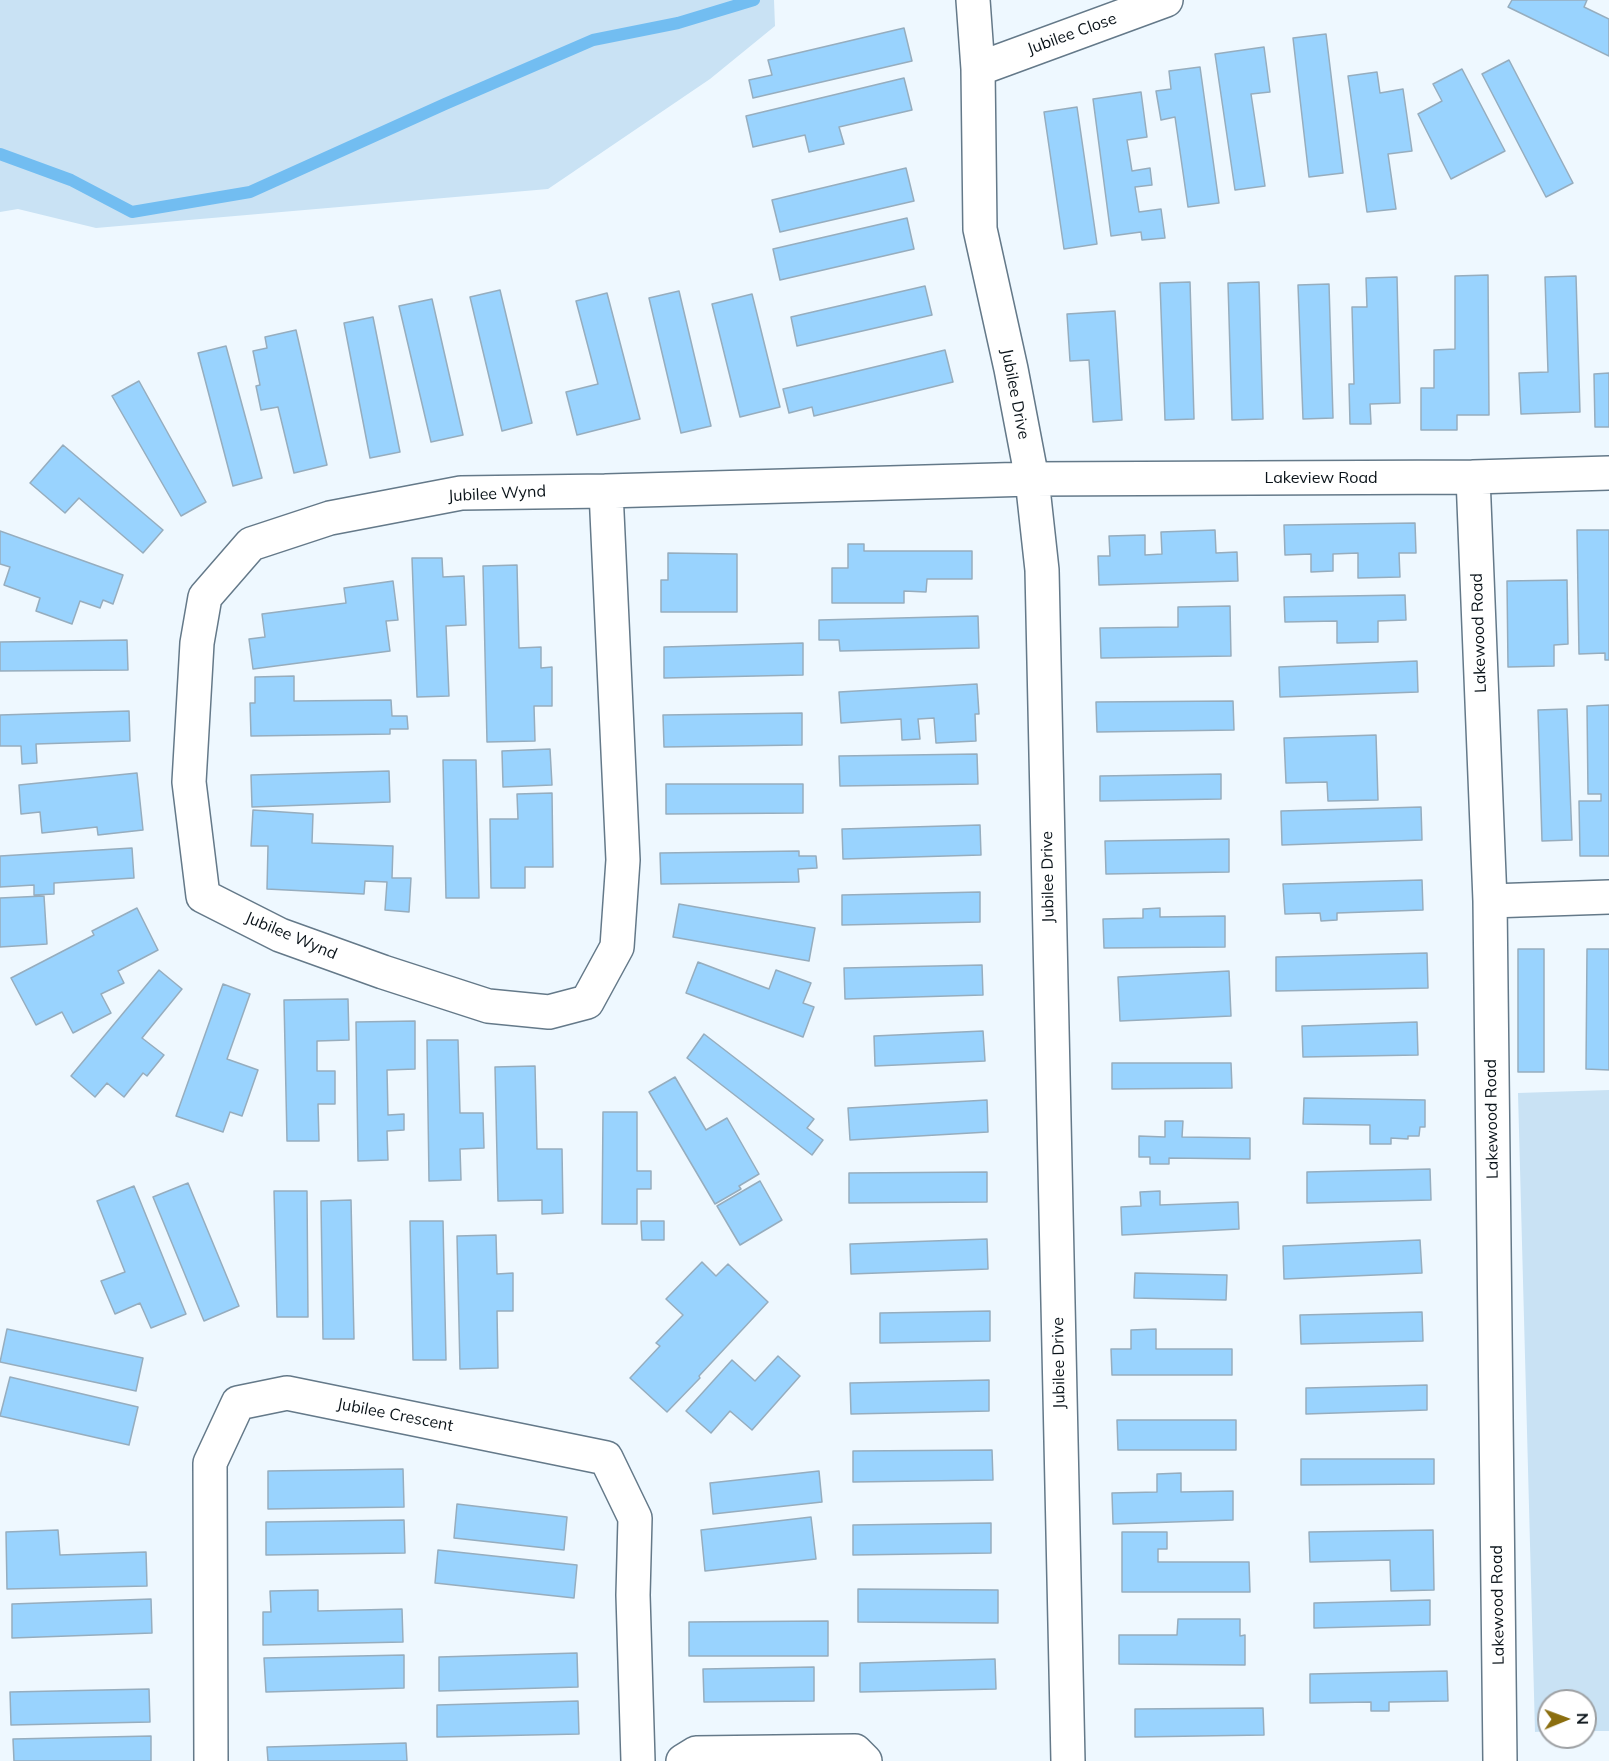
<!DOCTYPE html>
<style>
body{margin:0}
#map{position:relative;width:1609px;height:1761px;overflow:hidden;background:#eef8ff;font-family:Mulish,sans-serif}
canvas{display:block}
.north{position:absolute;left:1537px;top:1689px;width:60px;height:60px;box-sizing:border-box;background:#fff;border:2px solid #9da0a3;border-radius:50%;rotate:89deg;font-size:16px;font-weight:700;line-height:24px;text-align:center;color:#091218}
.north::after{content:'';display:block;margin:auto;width:21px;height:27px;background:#8b6e0f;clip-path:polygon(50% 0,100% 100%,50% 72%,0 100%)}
</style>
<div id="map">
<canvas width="1609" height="1761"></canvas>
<div class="north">N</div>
</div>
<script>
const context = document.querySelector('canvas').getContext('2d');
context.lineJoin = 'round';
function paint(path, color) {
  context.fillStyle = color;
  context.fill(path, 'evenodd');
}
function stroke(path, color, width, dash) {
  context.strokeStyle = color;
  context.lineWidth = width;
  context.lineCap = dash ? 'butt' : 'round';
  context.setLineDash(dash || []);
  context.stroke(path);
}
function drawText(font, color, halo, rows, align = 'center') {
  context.font = font + ' Mulish,sans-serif';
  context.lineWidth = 6;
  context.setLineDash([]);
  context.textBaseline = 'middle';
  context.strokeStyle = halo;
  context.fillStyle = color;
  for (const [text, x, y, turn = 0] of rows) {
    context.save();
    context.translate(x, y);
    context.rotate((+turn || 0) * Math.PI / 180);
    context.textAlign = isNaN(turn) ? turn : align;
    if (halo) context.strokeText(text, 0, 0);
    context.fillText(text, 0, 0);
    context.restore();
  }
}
const green = new Path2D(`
 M0 0H774L775 26 710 79 548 189 96 228 18 209 0 212Z
 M1609 1090V1731H1585V1701H1549V1731L1535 1732 1518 1093Z`);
const stream = new Path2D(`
 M0 154 71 180 132 212 250 192 445 104 593 40 678 23 754 0`);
const building = new Path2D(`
 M1512 0H1587L1584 7 1609 19V56L1508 7Z
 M904 28 912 61 753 98 749 80 772 75 768 60Z
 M1326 34 1343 173 1309 177 1293 38Z
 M1264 47 1270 92 1251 94 1265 186 1235 190 1215 54Z
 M1509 60 1573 183 1546 197 1482 74Z
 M1200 67 1219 203 1188 207 1175 117 1161 120 1156 91 1171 89 1169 71Z
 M1462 69 1505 151 1451 179 1418 114 1442 101 1433 84Z
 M1377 72 1380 93 1403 89 1412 151 1388 154 1396 209 1367 212 1348 76Z
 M904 78 912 110 839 127 844 144 809 152 805 135 753 147 746 116Z
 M1141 92 1147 137 1127 140 1132 171 1150 168 1152 185 1135 187 1139 212 1161 209 1165 238 1142 240 1141 232 1111 236 1093 99Z
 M1077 107 1097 244 1064 249 1044 112Z
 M906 168 914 201 780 232 772 200Z
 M907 218 914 249 780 280 773 249Z
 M1488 275 1489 415H1457V430H1421V388H1434V350L1455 349V276Z
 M1576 276 1580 412 1521 414 1519 373 1548 372 1545 277Z
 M1397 277 1400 403 1370 404 1371 424H1350L1349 384H1354L1352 307H1367L1366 278Z
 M1190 282 1194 419 1165 420 1160 283Z
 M1259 282 1263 419 1232 420 1228 283Z
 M1329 284 1333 418 1303 419 1298 285Z
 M925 286 932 315 797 346 791 317Z
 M500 290 532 423 502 431 470 297Z
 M679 291 711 426 681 433 649 298Z
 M607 293 640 419 577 435 566 392 598 384 576 301Z
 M752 294 780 407 740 417 712 304Z
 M432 299 463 435 431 442 399 306Z
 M1115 311 1122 420 1093 422 1089 360 1070 361 1067 314Z
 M373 317 400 452 370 458 344 323Z
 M296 330 327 465 294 473 278 407 261 410 256 386 260 385 253 351 267 348 265 337Z
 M226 346 262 478 233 486 198 353Z
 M945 350 953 382 814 416 812 407 789 413 783 389Z
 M1609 373V427H1595L1594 374Z
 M139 381 206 502 181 516 112 396Z
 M63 445 163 530 143 553 79 498 65 513 30 483Z
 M1415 523 1416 553H1399L1400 577 1358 578V553L1333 554V571L1311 572V554L1285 555 1284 525Z
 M1215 530 1216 553 1237 552 1238 581 1099 585 1098 556H1110L1109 536 1145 535V555L1162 554 1161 532Z
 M1577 530H1609V660H1605V653L1579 654Z
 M0 531 123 575 113 604 103 600 100 608 80 601 72 624 36 611 40 598 4 585 10 567 0 564Z
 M848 544H864V551H972V579H927L926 592 904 591V603H832V568H848Z
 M668 553 737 554V612H661V580H668Z
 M412 558H442L443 577 464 576 466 625 446 626 449 696 417 697Z
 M517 565 519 648 541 647V668L552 667V706H534L535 741 487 742 483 566Z
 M1567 580 1568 644 1554 645V666L1508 667 1507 581Z
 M393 581 398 620 386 621 390 651 253 669 249 639 265 637 262 614 346 603 344 588Z
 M1405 595 1406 620 1378 621V642L1337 643V621L1285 622 1284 597Z
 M1230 606 1231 656 1101 658 1100 628 1178 627V607Z
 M978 616 979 648 840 651 839 640H819V620Z
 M127 640 128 670 0 671V642Z
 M803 643V675L664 678V647Z
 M1417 661 1418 692 1280 697 1279 667Z
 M294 676V701L391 700 392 716H407L408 729H390V734L251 736 250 703H255V677Z
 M977 684 979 714H975L976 741 936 743 934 718 918 719 920 739 902 740 901 719 841 723 839 692Z
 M1233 701 1234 730 1097 732 1096 702Z
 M1609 705V856H1580L1579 801H1601V794H1588L1587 706Z
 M1567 709 1572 840 1542 841 1538 710Z
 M129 711 130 741 36 744 37 763 22 764 21 746H0V715Z
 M802 713V745L664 747 663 715Z
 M1376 735 1378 800 1328 801 1327 782 1286 783 1284 738Z
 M550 749 552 785 503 787 502 751Z
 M977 754 978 784 840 786 839 756Z
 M443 760H476L479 898H446Z
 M389 771 390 802 252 807 251 775Z
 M137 773 143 830 98 835 97 827 42 833 40 812 21 814 19 785Z
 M1221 774V799L1100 801V776Z
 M666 784H803V813L666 814Z
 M552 793 553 867H525V888H491L490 819H518L517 794Z
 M1421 807 1422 840 1282 845 1281 811Z
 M253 810 313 814 312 843 393 846 392 878H411L409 912 385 910 387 882 365 881 364 894 267 889 268 846H251Z
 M980 825 981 855 843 859 842 829Z
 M1229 839V872L1106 874 1105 841Z
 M132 848 134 878 54 883V894L34 895V885L0 887V856Z
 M799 851V856H816L817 868 798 869 799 882 661 884 660 853Z
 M1422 880 1423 910 1337 913V920L1321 921 1320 913 1285 914 1283 884Z
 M980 892V922L842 925V895Z
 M44 896 47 944 0 947V898Z
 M679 904 815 928 809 961 673 937Z
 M137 908 158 950 118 971 124 983 101 994 111 1013 73 1033 62 1012 36 1025 11 978 94 935 92 931Z
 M1160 908V917L1225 916V947L1104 948 1103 919 1143 918V909Z
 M1518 949H1544V1072H1518Z
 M1587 949H1609V1070L1586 1069Z
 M1427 953 1428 988 1276 991V957Z
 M698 962 769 989 776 970 811 983 803 1003 814 1007 803 1037 686 993Z
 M982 965 983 995 845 999 844 968Z
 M159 970 182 989 142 1038 164 1055 147 1076 143 1073 124 1097 107 1083 95 1097 71 1076Z
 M1229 971 1231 1016 1120 1021 1118 977Z
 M223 984 250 994 227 1059 258 1070 242 1116 230 1112 223 1132 176 1116Z
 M348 999 349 1040 317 1041V1071H335V1104H318L319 1141H287L284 1000Z
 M415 1021V1069L387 1070 388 1115 404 1114V1130L387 1131 388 1160 358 1161 356 1022Z
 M1417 1022 1418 1055 1303 1057 1302 1026Z
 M983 1031 985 1061 875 1066 874 1036Z
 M704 1034 814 1119 807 1128 823 1140 812 1155 687 1058Z
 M427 1040H458L460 1113H483L484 1148 460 1149 461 1180 429 1181Z
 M1112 1063H1231L1232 1088 1112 1089Z
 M535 1066 537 1149H562L563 1213 542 1214V1200L498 1201 495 1067Z
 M675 1077 706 1130 727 1118 759 1174 739 1186 741 1189 715 1204 649 1092Z
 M1304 1098 1425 1100V1127H1420L1419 1136H1408V1139L1391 1138V1144H1370V1125L1303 1124Z
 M987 1100 988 1132 850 1140 848 1108Z
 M603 1112H637V1171H651V1189H637V1224H602Z
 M1165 1121H1183L1182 1137 1250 1138V1159L1169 1158V1164H1150V1157H1139V1136L1165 1137Z
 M1430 1169 1431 1200 1307 1203V1172Z
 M987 1172V1202L849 1203V1173Z
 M760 1181 782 1220 740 1245 717 1206Z
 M188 1183 239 1306 204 1321 153 1197Z
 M134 1186 186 1314 151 1328 140 1303 115 1314 101 1281 125 1272 97 1201Z
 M274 1191H307L308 1317H277Z
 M1160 1191V1205L1238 1202 1239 1229 1122 1235 1121 1207 1141 1206 1140 1192Z
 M351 1200 354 1339H323L321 1201Z
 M410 1221H443L446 1360H413Z
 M641 1221H664V1240H642Z
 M496 1235 497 1274 513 1273V1311H497L498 1368 460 1369 457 1236Z
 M987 1239 988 1269 851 1274 850 1244Z
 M1420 1240 1422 1273 1284 1279 1283 1246Z
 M702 1262 716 1276 728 1264 768 1302 699 1376 700 1378 667 1412 630 1378 660 1346 656 1343 683 1315 666 1299Z
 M1135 1273 1227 1275 1226 1300 1134 1298Z
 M990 1311V1341L880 1343V1313Z
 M1422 1312 1423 1341 1301 1344 1300 1315Z
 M7 1329 143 1358 136 1391 0 1362Z
 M1156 1329V1349H1232V1375H1112L1111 1349H1131V1330Z
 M778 1356 800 1376 752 1430 730 1411 711 1433 686 1411 732 1360 755 1381Z
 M10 1377 138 1407 129 1445 0 1416Z
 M989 1380V1411L851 1414 850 1383Z
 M1427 1385V1410L1306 1414V1388Z
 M1117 1420H1236V1450H1118Z
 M992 1450 993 1480 853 1482V1451Z
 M1301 1459H1434V1484L1301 1485Z
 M403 1469 404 1507 268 1509V1471Z
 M819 1471 822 1502 713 1514 710 1483Z
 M1181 1473V1492L1233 1491V1520L1113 1524 1112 1493 1157 1492V1474Z
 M457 1504 567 1517 564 1550 454 1538Z
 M811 1517 816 1559 705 1571 701 1530Z
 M404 1520 405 1553 266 1555V1522Z
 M991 1523V1553L853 1555V1525Z
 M58 1530 60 1555 146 1552 147 1586 7 1589 6 1532Z
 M1433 1530 1434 1590 1391 1591 1390 1560 1310 1562 1309 1532Z
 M1122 1532H1167V1549H1158V1562H1249L1250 1592H1122Z
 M438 1550 577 1565 574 1598 435 1583Z
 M858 1589 998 1590V1623L858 1622Z
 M318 1590V1611L402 1609 403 1642 263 1645V1612H271L270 1591Z
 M151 1599 152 1633 12 1638V1604Z
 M1430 1600V1625L1314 1628V1603Z
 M1178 1619H1240V1636L1245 1635V1665L1119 1664V1635H1177Z
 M828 1621V1656H689V1622Z
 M577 1653 578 1687 439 1691V1657Z
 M404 1655V1688L266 1692 264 1658Z
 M995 1659 996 1689 860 1692V1663Z
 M814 1667V1701L704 1702 703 1669Z
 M1447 1671 1448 1701 1389 1702V1711H1371V1702L1310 1703V1674Z
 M149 1689 150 1722 11 1725 10 1692Z
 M578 1701 579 1734 437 1737V1705Z
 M1263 1708 1264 1735 1135 1737V1709Z
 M151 1736V1761H14L13 1739Z
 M406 1743 407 1761H268L267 1747Z`);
const minor = new Path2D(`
 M973 0 978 69 980 229 1011 369 1032 479 1042 570 1068 1761
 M978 69 1166 0
 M1473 477 1490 901 1500 1761
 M606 491 623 860 617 947 587 1002 549 1012 488 1006 383 972 280 935 203 896 189 782 197 643 205 597 251 544 330 518 461 493 606 491 1032 479 1473 477 1609 473
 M1490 901 1609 897
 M211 1761 210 1463 238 1403 287 1393 606 1458 635 1518 633 1595 638 1761
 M683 1761 696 1753 855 1751 865 1761`);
const streetNames = [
 ["Jubilee Close",1072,34,-20],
 ["Jubilee Drive",1015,394,79],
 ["Lakeview Road",1321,478],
 ["Jubilee Wynd",497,494,-3],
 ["Lakewood Road",1479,633,-92],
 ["Jubilee Drive",1048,877,-91],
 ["Jubilee Wynd",291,936,23],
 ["Lakewood Road",1492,1119,-91],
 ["Jubilee Drive",1059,1363,-91],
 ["Jubilee Crescent",395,1415,11],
 ["Lakewood Road",1498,1605,-91]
];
paint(green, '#c9e2f4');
stroke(stream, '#72bdf1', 12);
paint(building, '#99d3fe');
stroke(building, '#96adbe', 1.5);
stroke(minor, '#647989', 36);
stroke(minor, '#fff', 33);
drawText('16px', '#091218', '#fff', streetNames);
</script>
